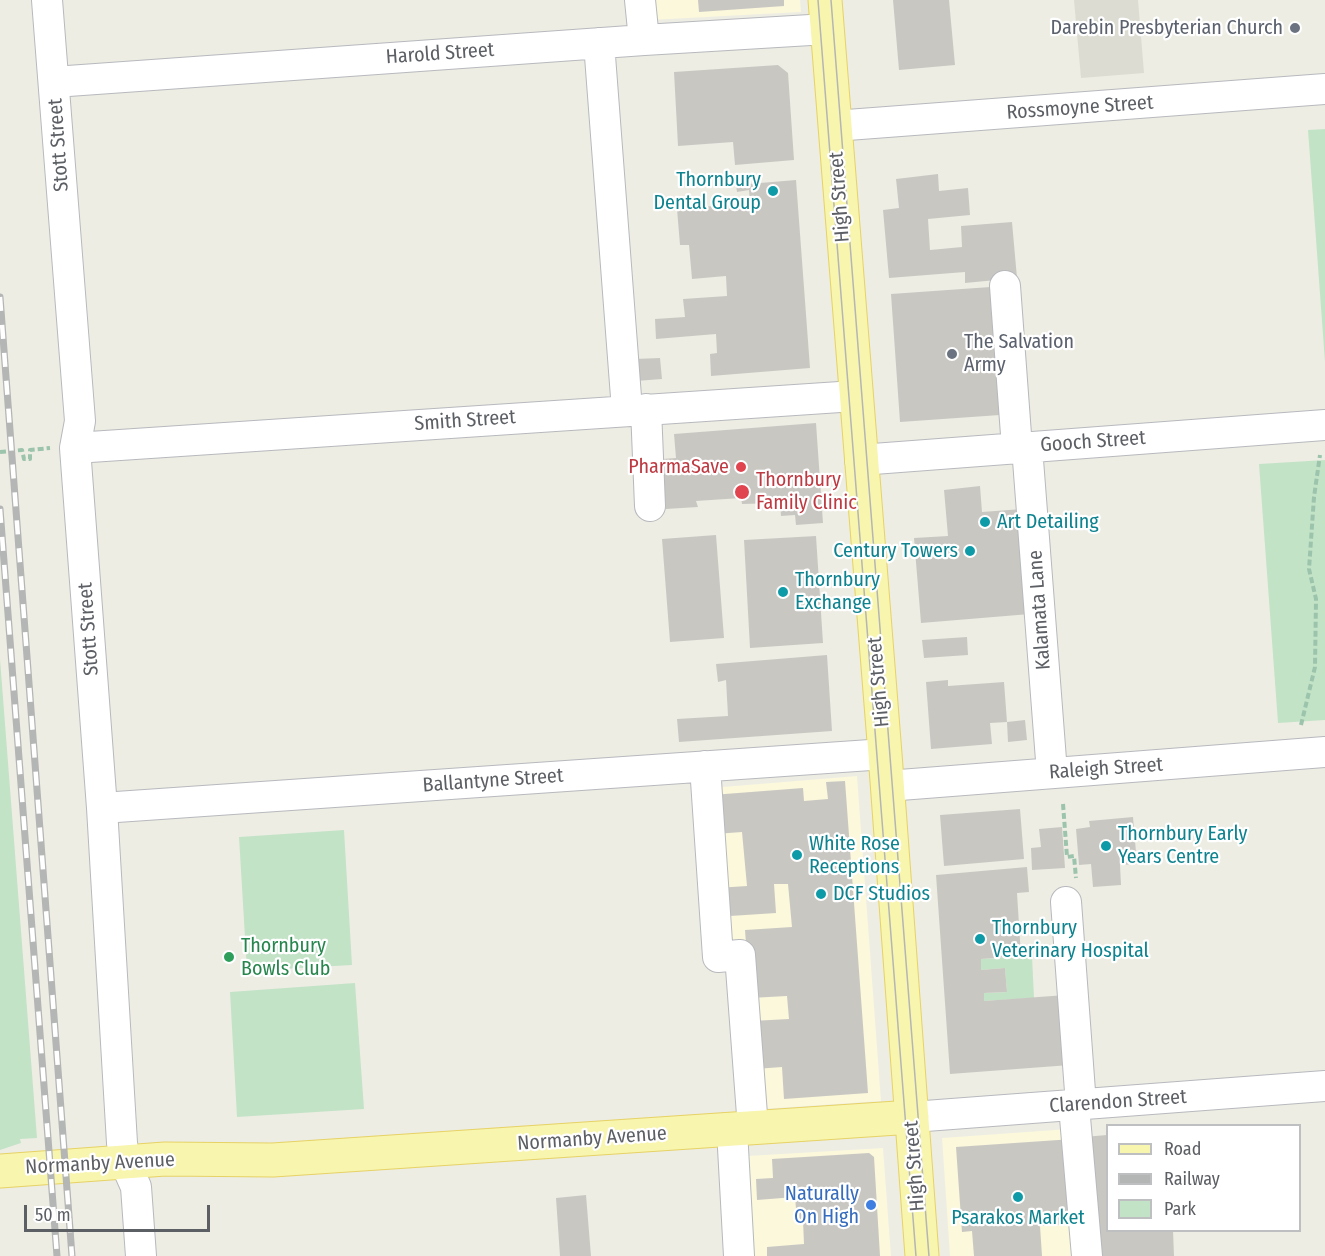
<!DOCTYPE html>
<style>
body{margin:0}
#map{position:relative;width:1325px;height:1256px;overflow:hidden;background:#edede4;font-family:"Fira Sans Condensed",sans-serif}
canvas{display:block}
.legend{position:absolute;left:1106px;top:1124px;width:195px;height:108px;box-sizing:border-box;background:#fff;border:2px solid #bebfc1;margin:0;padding:8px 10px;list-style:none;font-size:18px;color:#5c5f64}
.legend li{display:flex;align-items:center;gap:12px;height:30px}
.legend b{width:30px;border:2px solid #bebfc1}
.scale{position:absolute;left:24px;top:1205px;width:186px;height:27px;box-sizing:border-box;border:3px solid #5c5f64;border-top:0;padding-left:8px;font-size:18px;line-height:21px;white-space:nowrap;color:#5c5f64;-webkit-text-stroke:4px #fff;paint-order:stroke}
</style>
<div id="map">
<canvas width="1325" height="1256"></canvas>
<ul class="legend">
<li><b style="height:8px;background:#f8f5ae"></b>Road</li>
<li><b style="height:8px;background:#b4b5b5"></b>Railway</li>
<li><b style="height:16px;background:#c3e3c7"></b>Park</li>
</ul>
<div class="scale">50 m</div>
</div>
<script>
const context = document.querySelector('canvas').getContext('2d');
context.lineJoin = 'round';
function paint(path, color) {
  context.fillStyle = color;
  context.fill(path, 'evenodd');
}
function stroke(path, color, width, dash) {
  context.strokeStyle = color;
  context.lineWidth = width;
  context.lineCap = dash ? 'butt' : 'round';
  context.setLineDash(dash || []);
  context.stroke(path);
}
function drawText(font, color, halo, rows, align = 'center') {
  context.font = font + ' "Fira Sans Condensed",sans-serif';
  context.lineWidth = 4.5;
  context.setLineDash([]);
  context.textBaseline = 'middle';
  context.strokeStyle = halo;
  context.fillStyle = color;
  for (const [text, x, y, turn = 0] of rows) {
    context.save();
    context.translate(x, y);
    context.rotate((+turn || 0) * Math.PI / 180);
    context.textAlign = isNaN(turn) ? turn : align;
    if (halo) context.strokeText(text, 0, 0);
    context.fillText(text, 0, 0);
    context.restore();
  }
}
const commercial = new Path2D(`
 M648 0H800L801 12 650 20Z
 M857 776 881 1101 747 1110 737 968 711 970 698 789Z
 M1083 1128 1093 1256H950L942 1138Z
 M883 1148 891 1256H736L730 1157Z`);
const education = new Path2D(`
 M1074 0H1138L1144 73 1081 78Z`);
const green = new Path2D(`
 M1325 129V362L1308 130Z
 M1325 460V720L1278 723 1259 464Z
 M0 659 37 1138 20 1139 21 1143 0 1150Z
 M344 830 352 965 247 971 239 837Z
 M1032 956 1034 998 984 1001V993L1007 992 1005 968 981 970V959Z
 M355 983 364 1109 237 1117 230 992Z`);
const building = new Path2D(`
 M698 0H784V6L699 12Z
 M893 0H949L955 65 899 70Z
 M778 65 788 73 794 160 735 165 733 142 678 146 674 72Z
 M938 174 939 191 968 188 970 215 928 219 930 250 962 247 961 226 1012 222 1017 278 965 283V272L889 278 883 210 899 208 896 179Z
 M796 180 810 368 711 376 710 354 717 353 716 334 656 339 655 319 685 317 683 299 727 296 726 276 692 279 689 245H680L677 209 750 203 749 190 737 192 736 185Z
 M1005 286 1014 414 900 422 891 294Z
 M660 358 662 379 636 381 634 359Z
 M816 423 823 523 796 525 795 515 781 516 780 503 742 504 741 498 696 501 698 507 666 509 662 459 676 458 674 434Z
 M980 486 982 512 1022 509 1030 614 921 623 914 538 948 536 944 490Z
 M716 535 724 638 670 642 662 539Z
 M816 536 823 643 750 648 744 540Z
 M967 637 968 655 924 658 922 640Z
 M827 655 832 731 679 742 677 719 728 716 726 680 718 682 716 664Z
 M948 680V686L1004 682 1007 722 990 723 992 744 931 749 926 682Z
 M1025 720 1027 740 1008 742 1007 722Z
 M845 781 868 1093 784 1099 782 1067 755 1069 752 1021 789 1019 787 996 750 998 745 930 792 927 788 884H774L776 913 730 916 729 901 717 888 747 886 742 832 715 834 712 795 803 788 804 801 828 799 826 782Z
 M1020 809 1024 859 944 866 940 815Z
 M1133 817 1137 864 1120 865 1121 885 1093 887 1091 864 1079 865 1076 829 1090 827 1089 821Z
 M1062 827 1065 868 1032 870 1031 848 1041 847 1039 829Z
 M1027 867 1029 892 1017 893 1021 956 981 959V970L1005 968 1007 992 984 993V1001L1066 995 1070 1065 950 1074 936 875Z
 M1107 1135V1230H1173L1174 1256H1093L1084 1137Z
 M1073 1139 1079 1223 1040 1226 1042 1256H974L972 1231 962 1232 956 1147Z
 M869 1153 874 1157 880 1256H767V1247L804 1244 803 1220H797L795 1197 757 1200 756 1179 773 1178 772 1159Z
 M586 1195 591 1256H560L556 1198Z`);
const path = new Path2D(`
 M0 452 22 450 24 459H30V450L50 448
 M1301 725 1315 667 1316 599 1309 569 1314 497 1320 455
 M1063 804 1067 857 1074 856 1076 878`);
const minor = new Path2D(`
 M47 0 80 421 75 448 102 808 122 1143 125 1162 136 1187 141 1256
 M640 0 644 40
 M599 43 627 410
 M54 82 644 40 827 29
 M834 126 1325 89
 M1005 286 1017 448
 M646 409 650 506
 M1027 447 1052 773
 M75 448 855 396
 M860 460 1325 425
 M705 766 718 957 740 955 753 1128
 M887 786 1325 752
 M102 808 885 754
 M1066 902 1081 1105
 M1074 1106 1087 1256
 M912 1117 1325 1086
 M732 1130 739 1256`);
const major = new Path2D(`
 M825 0 885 754 922 1256
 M0 1171 165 1159 273 1160 912 1117`);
const tram = new Path2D(`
 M818 0 916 1256
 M831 0 929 1256`);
const rail = new Path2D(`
 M0 297 72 1256
 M0 509 57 1256`);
const markers = [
 [1295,28,6,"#6b7280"],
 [773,191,6,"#0f9aa8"],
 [952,354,6,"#6b7280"],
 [741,467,6,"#e0444e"],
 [742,492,8,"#e0444e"],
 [985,522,6,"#0f9aa8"],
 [970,551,6,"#0f9aa8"],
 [783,592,6,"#0f9aa8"],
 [1106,846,6,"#0f9aa8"],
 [797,855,6,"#0f9aa8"],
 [821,894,6,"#0f9aa8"],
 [980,939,6,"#0f9aa8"],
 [229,957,6,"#2e9e5b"],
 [1018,1197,6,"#0f9aa8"],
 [871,1205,6,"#3f7fe0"]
];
const worshipNames = [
 ["Darebin Presbyterian Church",1283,28],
 ["The Salvation",964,342,"left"],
 ["Army",964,365,"left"]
];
const streetNames = [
 ["Harold Street",440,54,-4],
 ["Rossmoyne Street",1080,108,-4],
 ["Stott Street",59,145,-94],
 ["High Street",840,197,-94],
 ["Smith Street",465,421,-4],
 ["Gooch Street",1093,442,-4],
 ["Kalamata Lane",1040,610,-94],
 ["Stott Street",89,629,-94],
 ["High Street",879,682,-95],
 ["Raleigh Street",1106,769,-4],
 ["Ballantyne Street",493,781,-4],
 ["Clarendon Street",1118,1102,-4],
 ["Normanby Avenue",592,1139,-4],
 ["Normanby Avenue",100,1164,-3],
 ["High Street",915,1166,-94]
];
const cultureNames = [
 ["Thornbury",761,180,"right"],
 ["Dental Group",761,203,"right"],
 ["Art Detailing",997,522],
 ["Century Towers",958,551,"right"],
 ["Thornbury",795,580],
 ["Exchange",795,603],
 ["Thornbury Early",1118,834],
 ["Years Centre",1118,857],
 ["White Rose",809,844],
 ["Receptions",809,867],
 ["DCF Studios",833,894],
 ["Thornbury",992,928],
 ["Veterinary Hospital",992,951],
 ["Psarakos Market",1018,1218,"center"]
];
const healthNames = [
 ["PharmaSave",729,467],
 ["Thornbury",756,480,"left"],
 ["Family Clinic",756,503,"left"]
];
const leisureNames = [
 ["Thornbury",241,946],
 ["Bowls Club",241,969]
];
const shopNames = [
 ["Naturally",859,1194],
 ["On High",859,1217]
];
paint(commercial, '#fbf8dc');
paint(education, '#dddcd3');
paint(green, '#c3e3c7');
paint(building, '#c9c7c2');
stroke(minor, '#b7b9bd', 32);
stroke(major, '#e6d265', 35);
stroke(path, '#9cc4ac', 4, [6, 3]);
stroke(minor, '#fff', 30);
stroke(major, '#f8f5ae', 33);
stroke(tram, '#b4b5b5', 1.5);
stroke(rail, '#b4b5b5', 7);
stroke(rail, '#fff', 4.5, [14]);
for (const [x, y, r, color] of markers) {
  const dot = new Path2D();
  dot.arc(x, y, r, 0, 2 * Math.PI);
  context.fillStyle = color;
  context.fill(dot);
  stroke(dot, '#fff', 2);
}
drawText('20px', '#5b616d', '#fff', worshipNames, 'right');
drawText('20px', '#5c5f64', '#fff', streetNames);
drawText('20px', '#0d838f', '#fff', cultureNames, 'left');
drawText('20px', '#be3a42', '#fff', healthNames, 'right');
drawText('20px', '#27864d', '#fff', leisureNames, 'left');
drawText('20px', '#366cbe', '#fff', shopNames, 'right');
</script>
